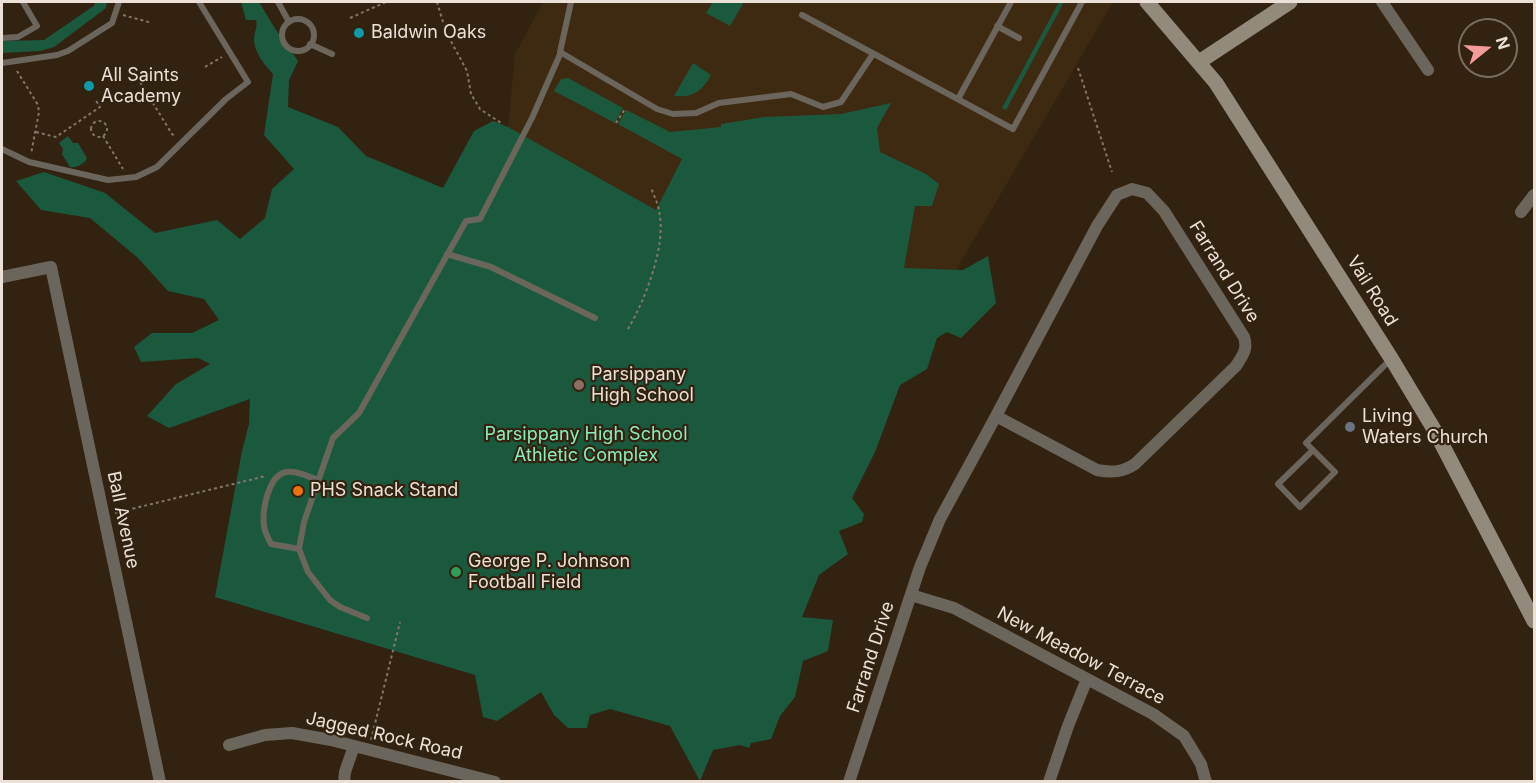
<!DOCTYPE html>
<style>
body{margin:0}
#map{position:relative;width:1536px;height:783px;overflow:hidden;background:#322210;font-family:Inter,sans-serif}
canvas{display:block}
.frame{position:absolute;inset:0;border:3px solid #ece1d6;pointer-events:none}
.north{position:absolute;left:1458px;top:18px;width:60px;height:60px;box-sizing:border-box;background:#322210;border:2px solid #7c6e5f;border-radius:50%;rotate:72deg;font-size:16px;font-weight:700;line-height:24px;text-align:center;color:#ece1d6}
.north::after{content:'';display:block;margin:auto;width:21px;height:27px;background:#f59b99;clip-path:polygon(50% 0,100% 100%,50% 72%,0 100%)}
</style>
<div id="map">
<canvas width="1536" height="783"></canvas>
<div class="frame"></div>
<div class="north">N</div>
</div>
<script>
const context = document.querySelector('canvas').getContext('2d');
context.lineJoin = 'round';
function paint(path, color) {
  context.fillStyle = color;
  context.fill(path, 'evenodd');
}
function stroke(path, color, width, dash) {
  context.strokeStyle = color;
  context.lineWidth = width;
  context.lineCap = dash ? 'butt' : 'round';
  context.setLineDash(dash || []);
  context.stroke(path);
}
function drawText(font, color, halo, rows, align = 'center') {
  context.font = font + ' Inter,sans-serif';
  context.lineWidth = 4.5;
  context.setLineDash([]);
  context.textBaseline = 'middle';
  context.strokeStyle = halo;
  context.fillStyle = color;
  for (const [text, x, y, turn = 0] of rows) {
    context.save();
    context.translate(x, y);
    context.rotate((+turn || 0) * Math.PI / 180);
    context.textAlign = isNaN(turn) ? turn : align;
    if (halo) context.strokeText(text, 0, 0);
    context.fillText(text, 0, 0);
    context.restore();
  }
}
const built = new Path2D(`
 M543 2H1113L879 402 749 748 461 220 508 127 515 54Z`);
const green = new Path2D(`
 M94 2H107L106 8 54 47 40 51 2 53V41L44 40 95 5Z
 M241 2H259L274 27 298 61 289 80 288 107 338 127 366 156 443 188 474 131 493 121 508 127 656 210 682 159 618 124 626 110 670 132 721 127V124L764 117 841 114 891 103 877 128 880 152 926 174 939 184 932 206H915L904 268 963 270 988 256 996 303 961 338 947 332 937 338 927 369 900 385 875 452 852 498 864 514 862 522 839 531 848 554 819 575 802 617 833 620 828 651 803 661 795 697 780 716 771 739 751 743 749 748 740 745 713 750 700 781 670 726 610 709 590 715 587 728H568L554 715 541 692 497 721 483 717 475 675 215 597 242 451 249 424 250 399 169 428 147 416 176 384 210 364 198 358 141 362 134 347 152 333H192L219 320 204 299 168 291 138 258 90 218 41 210 16 181 44 172 105 193 155 233 217 220 240 239 265 218 272 189 294 169 264 135 273 74C265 65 254 53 254 39 254 31 258 29 256 20H246Z
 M713 2H744L730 26 706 13Z
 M1059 2H1064L1006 110 1002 108Z
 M693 63 711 75C702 91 694 98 674 96Z
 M568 78 623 108 615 123 554 91 561 79Z
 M68 136 73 143H78L87 158C84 164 77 168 70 167L62 154 63 149 59 143Z`);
const path = new Path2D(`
 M437 2 446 32 467 71 471 94 480 109 501 123
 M123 15 152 23
 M350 18 386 2
 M205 67 222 57
 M1078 68 1112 172
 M17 71 38 105 39 112 31 154
 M137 77 172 134 176 137
 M91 129a8 8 0 1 1 16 0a8 8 0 1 1-16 0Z
 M616 123 625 109
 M36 132 56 137 100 107 95 99
 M103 136 123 169
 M628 329C645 300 667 245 659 211 658 203 654 196 651 188
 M115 513 266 476
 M371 740 400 622`);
const lane = new Path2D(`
 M278 2 289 22
 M571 2 560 52 657 109 673 114 696 113 719 103 791 94 823 107 841 102 873 54
 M802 15 1013 129 1082 2
 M282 35a16 16 0 1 1 32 0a16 16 0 1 1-32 0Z
 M997 26 1019 38
 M2 38 18 37 37 26 23 2
 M310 44 332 54
 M2 63 57 55 68 51 112 23 119 2
 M958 99 1011 2
 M2 149 29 162 108 180 136 177 157 167 226 99 248 82 199 2
 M447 254 491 267 595 318
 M1313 450 1335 472 1300 507 1278 484 1313 450 1306 443 1391 359
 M299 549 271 544C268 538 265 533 264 526 262 510 268 476 286 472 296 470 309 477 318 480
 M367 618 340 607 330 600 308 572 299 549 304 522 333 438 359 413 466 221 480 219 532 118 561 52`);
const street = new Path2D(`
 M1382 2 1428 70
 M1132 189 1147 193 1164 211 1244 337C1248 349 1243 355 1236 366L1135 464C1123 472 1112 473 1097 470L996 416 1097 226 1117 195Z
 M1521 212 1534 195
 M2 277 51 267 160 782
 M911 595 954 608 1153 714 1184 736 1201 764 1206 782
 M229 745 265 735 292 733 331 740 495 782
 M344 782 345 772 354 746
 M849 782 920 567 940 519 996 416
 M1049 782 1068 726 1087 679`);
const secondary = new Path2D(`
 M1147 2 1216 83 1391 358 1435 431 1534 621
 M1199 62 1290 2`);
const markers = [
 [359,33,6,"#0f9aa8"],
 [89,86,6,"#0f9aa8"],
 [579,385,6,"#8d6e63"],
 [1350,427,6,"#6b7280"],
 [298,491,6,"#e8710a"],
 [456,572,6,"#2e9e5b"]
];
const poiNames = [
 ["Baldwin Oaks",371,33],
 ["All Saints",101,76],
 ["Academy",101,97],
 ["Parsippany",591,375],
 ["High School",591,396],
 ["Living",1362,417],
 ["Waters Church",1362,438],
 ["PHS Snack Stand",310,491],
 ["George P. Johnson",468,562],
 ["Football Field",468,583]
];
const streetNames = [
 ["Farrand Drive",1224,272,58],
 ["Vail Road",1372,291,58],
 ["Ball Avenue",123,520,78],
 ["New Meadow Terrace",1081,656,28],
 ["Farrand Drive",871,657,-72],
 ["Jagged Rock Road",384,736,13]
];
const parkNames = [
 ["Parsippany High School",586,435],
 ["Athletic Complex",586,456]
];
paint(built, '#3e2911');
paint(green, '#1b593e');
stroke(path, '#847667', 2, [3, 3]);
stroke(lane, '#6b665c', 6);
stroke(street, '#6b665c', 12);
stroke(secondary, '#928a7a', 15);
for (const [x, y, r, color] of markers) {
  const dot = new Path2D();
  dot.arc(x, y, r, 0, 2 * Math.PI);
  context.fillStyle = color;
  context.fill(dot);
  stroke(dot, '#322210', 2);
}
drawText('18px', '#ece1d6', '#322210', poiNames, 'left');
drawText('18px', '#ece1d6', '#322210', streetNames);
drawText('18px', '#8bebbc', '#322210', parkNames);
</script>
